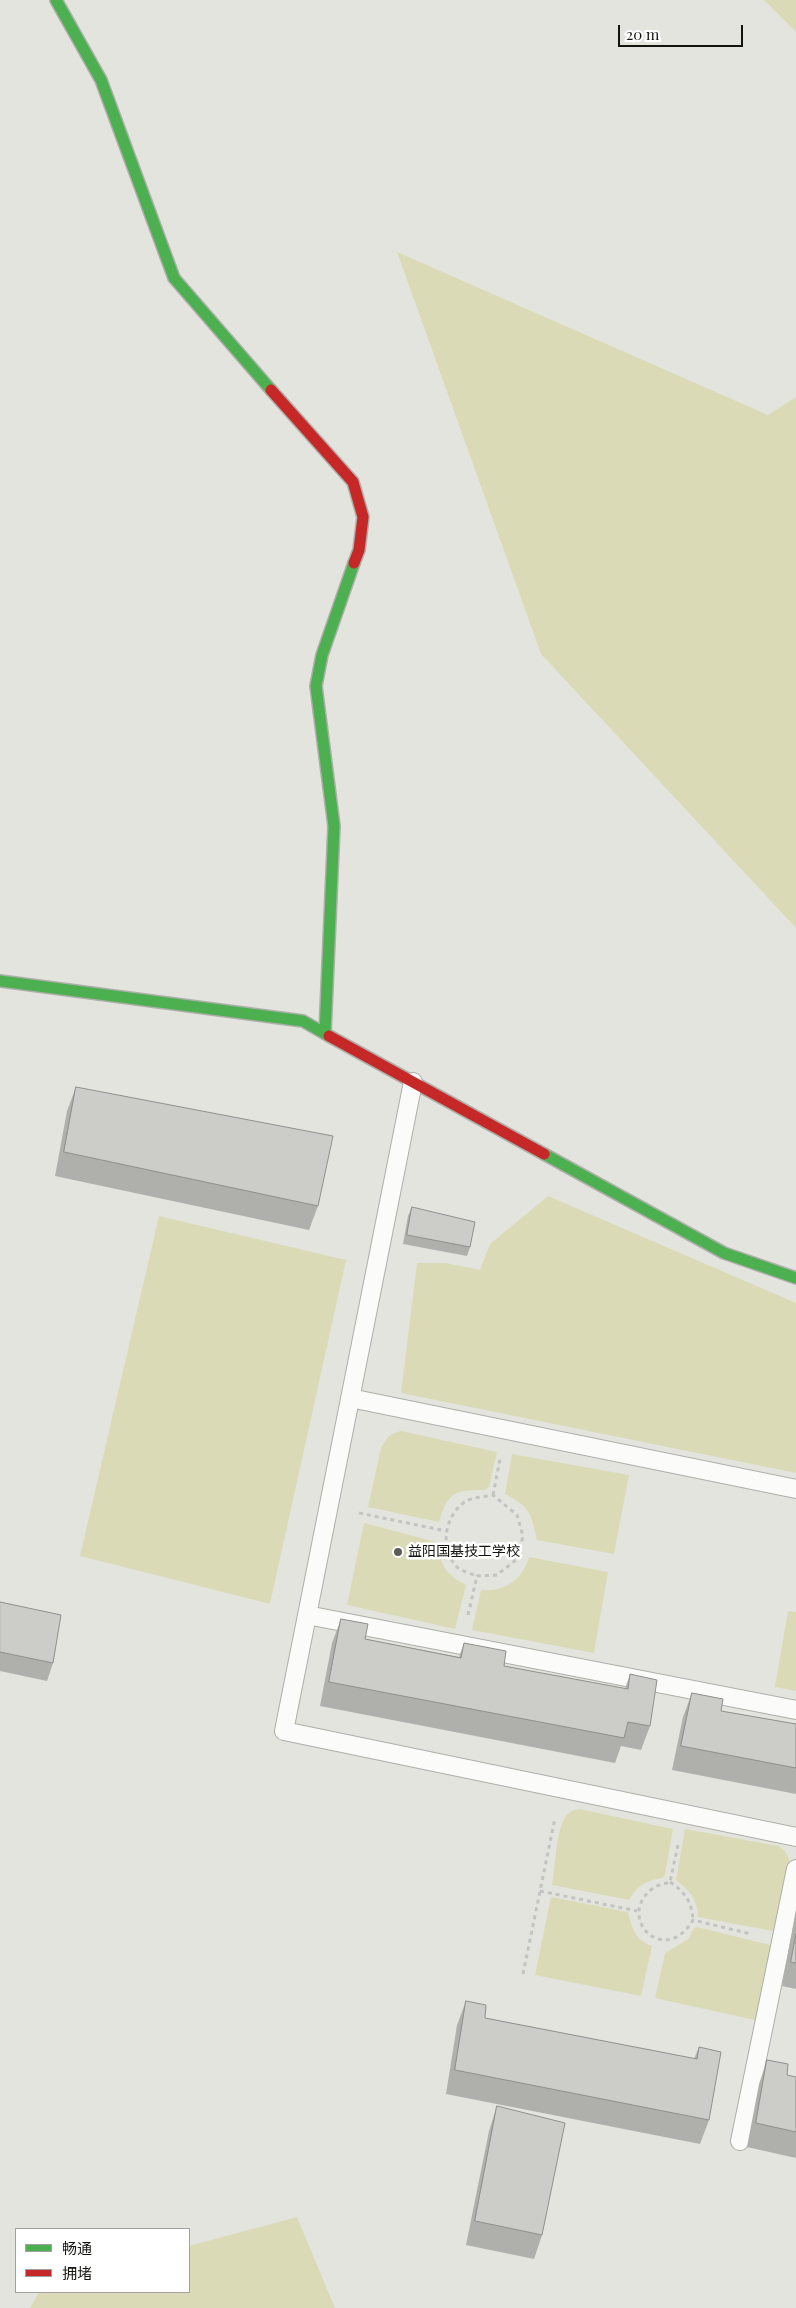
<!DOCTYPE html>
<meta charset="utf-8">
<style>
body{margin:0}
#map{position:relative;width:796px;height:2308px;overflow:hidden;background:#e4e4df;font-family:"Playfair Display","Noto Sans SC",serif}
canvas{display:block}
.legend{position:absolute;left:15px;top:2228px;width:175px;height:65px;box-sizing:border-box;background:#fff;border:1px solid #a1a19f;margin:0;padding:6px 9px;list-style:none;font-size:15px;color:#13130f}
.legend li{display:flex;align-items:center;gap:10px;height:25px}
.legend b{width:25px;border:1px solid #a1a19f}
.scale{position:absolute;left:618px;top:25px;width:125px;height:22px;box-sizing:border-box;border:2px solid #13130f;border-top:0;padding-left:6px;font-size:15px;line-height:18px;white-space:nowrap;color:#13130f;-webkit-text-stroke:4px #fff;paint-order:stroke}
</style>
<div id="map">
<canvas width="796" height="2308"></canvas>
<ul class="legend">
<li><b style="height:6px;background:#4caf50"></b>畅通</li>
<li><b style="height:6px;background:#c62828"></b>拥堵</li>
</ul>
<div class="scale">20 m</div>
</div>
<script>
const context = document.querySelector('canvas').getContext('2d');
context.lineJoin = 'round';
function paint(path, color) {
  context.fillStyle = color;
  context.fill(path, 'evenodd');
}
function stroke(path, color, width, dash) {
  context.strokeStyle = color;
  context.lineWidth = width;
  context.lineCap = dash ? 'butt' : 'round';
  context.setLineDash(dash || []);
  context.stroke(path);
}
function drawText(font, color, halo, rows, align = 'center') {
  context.font = font + ' "Playfair Display","Noto Sans SC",serif';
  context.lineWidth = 5;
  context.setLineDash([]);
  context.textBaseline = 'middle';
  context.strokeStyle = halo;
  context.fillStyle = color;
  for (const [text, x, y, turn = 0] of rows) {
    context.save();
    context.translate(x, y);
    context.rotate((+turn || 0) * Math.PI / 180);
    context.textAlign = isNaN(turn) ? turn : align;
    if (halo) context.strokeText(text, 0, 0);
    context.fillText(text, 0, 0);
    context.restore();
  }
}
const green = new Path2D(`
 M764 0H796V32Z
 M397 252 768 415 796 397V928L541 654Z
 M548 1196 796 1303V1473L401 1393 417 1263H446L480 1270 490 1244Z
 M159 1216 346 1260 270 1604 80 1556Z
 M401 1431 497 1452 489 1487 485 1490C454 1490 448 1492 439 1522L368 1507 381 1448C386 1438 390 1433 401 1431Z
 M512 1454 629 1475 614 1554 537 1540C531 1513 530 1507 505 1494Z
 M364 1523 436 1542C443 1566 443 1573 466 1585L455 1629 347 1605Z
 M529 1557 608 1572 594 1653 472 1630 481 1590C505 1592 522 1580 529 1557Z
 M788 1611 796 1612V1691L775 1687Z
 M580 1809 673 1829 665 1875 662 1878C647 1880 636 1886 629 1900L552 1885C555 1868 556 1829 566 1816 570 1811 574 1810 580 1809Z
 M685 1829 779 1846 785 1851 793 1867 778 1932 698 1917C698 1900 689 1890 676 1880Z
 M551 1897 628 1912C631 1927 636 1941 652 1946L641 1996 535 1975Z
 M697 1927 774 1946 759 2021 655 1998 665 1953 688 1939 694 1928Z
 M297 2217 335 2308H30L39 2292H189V2246Z`);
const path = new Path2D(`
 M493 1495 500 1459
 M359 1513 446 1531
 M468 1615 477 1576 497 1575 517 1559 523 1536 517 1515 493 1495C485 1497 473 1497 466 1501 445 1515 439 1546 456 1566 460 1571 470 1573 477 1576
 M678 1845 670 1882C664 1884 656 1885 652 1889 615 1918 665 1968 693 1920L751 1934
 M670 1882C685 1892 692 1902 693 1920
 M540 1891 637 1911
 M523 1974 555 1818`);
const lane = new Path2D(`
 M413 1082 284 1731 796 1837
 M350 1398 796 1489
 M307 1615 796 1710
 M740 2141 796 1869`);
const fast = new Path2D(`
 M56 0 101 80 174 278 271 390
 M0 981 303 1021 329 1036
 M325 1033 334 826 316 686 322 655 354 563
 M544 1154 724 1253 796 1278`);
const jam = new Path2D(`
 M271 390 353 482 363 517 359 550 354 563
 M329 1036 544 1154`);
const wall = new Path2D(`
 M76 1087 318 1206 309 1230 55 1176 67 1111Z
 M412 1207 470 1247 467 1256 403 1244 408 1216Z
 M0 1602 53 1663 47 1681 0 1671Z
 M341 1619 365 1639 459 1657 464 1643 504 1666 625 1689 630 1674 650 1726 641 1750 621 1746 615 1763 320 1706 332 1643Z
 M692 1693 721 1711 796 1724V1794L672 1770 683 1717Z
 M796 1909V1989L782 1986Z
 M466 2001 485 2018 694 2059 699 2047 709 2120 700 2144 446 2094 457 2025Z
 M767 2060 787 2075 796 2077V2158L747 2147 759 2084Z
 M497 2106 542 2235 534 2259 466 2245 489 2131Z`);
const building = new Path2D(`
 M76 1087 333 1136 318 1206 64 1152Z
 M412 1207 475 1222 470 1247 407 1235Z
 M0 1602 61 1615 53 1663 0 1652Z
 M341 1619 368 1624 365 1639 461 1658 464 1643 506 1651 504 1666 628 1689 630 1674 657 1680 650 1726 628 1722 624 1738 329 1682Z
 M692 1693 723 1699 721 1711 796 1724V1768L681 1746Z
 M796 1934V1963L791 1962Z
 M466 2001 486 2005 485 2018 697 2059 699 2047 721 2052 709 2120 455 2070Z
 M767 2060 788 2064 787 2075 796 2077V2132L756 2123Z
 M497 2106 565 2123 542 2235 475 2221Z`);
const markers = [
 [398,1552,5,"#5c5c58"]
];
const poiNames = [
 ["益阳国基技工学校",408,1552]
];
paint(green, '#dadbb6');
stroke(lane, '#aeafaa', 20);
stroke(fast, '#aeafaa', 14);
stroke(jam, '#aeafaa', 14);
stroke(path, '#c3c3c2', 3, [4, 4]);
stroke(lane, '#fbfbfa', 18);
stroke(fast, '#4caf50', 11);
stroke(jam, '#c62828', 11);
paint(wall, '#afafac');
paint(building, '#ccccc8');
stroke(building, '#8f8f8c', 1);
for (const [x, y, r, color] of markers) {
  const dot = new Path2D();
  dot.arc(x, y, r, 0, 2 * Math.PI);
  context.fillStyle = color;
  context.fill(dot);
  stroke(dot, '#fff', 2);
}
drawText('14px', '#13130f', '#fff', poiNames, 'left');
</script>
